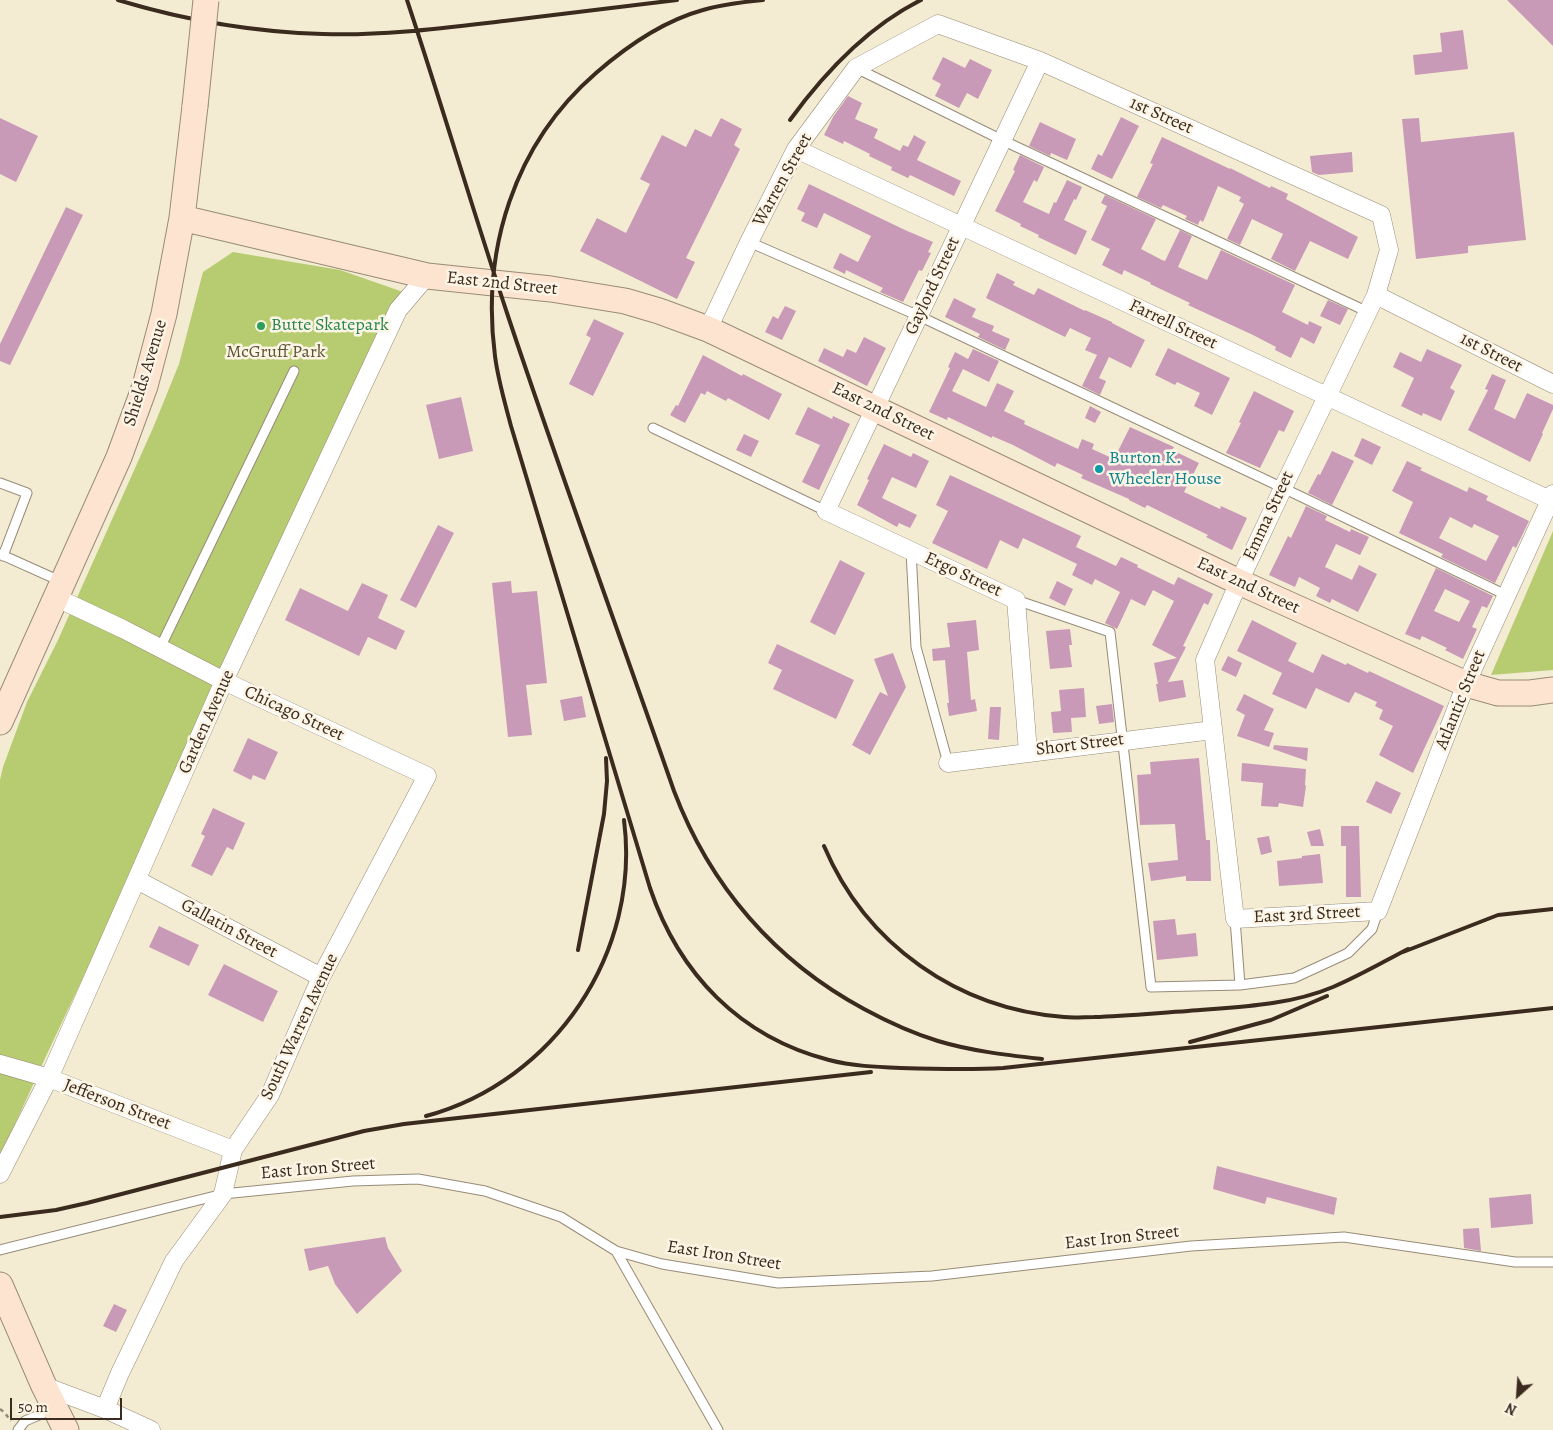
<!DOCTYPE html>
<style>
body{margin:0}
#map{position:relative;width:1553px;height:1430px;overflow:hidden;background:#f3ecd2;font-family:Alegreya,serif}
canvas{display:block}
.north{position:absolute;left:1493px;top:1370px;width:50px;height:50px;-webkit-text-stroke:4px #fcf5e5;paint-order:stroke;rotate:206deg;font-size:14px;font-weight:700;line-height:20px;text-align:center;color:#3b2a1e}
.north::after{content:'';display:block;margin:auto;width:18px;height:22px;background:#3b2a1e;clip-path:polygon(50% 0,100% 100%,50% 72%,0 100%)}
.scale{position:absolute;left:10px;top:1398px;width:112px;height:22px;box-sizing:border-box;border:2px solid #3b2a1e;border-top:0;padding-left:6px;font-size:15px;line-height:18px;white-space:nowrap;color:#3b2a1e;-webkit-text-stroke:4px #fcf5e5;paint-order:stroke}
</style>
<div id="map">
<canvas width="1553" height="1430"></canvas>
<div class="north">N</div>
<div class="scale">50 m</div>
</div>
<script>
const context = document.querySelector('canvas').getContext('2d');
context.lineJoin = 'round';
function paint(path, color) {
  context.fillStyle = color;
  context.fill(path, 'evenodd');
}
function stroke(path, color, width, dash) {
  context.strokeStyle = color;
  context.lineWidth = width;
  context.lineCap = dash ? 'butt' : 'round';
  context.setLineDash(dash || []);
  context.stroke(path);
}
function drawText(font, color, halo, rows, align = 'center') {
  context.font = font + ' Alegreya,serif';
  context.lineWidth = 5;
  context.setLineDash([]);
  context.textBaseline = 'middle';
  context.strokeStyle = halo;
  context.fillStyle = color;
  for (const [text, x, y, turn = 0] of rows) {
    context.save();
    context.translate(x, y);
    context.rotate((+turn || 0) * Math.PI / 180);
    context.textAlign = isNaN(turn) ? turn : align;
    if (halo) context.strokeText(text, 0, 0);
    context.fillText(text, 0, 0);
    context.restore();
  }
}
const green = new Path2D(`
 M233 252 340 270 406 293 47 1054 0 1157V780L3 767 27 702 58 640 153 428 179 364 203 272Z
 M1553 531V670L1491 675Z`);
const building = new Path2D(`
 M1507 0H1553V46Z
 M1463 30 1468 69 1415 75 1413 55 1442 52 1440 33Z
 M943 57 965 68 970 59 992 70 978 99 967 93 959 108 935 96 941 84 932 79Z
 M848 96 862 103 855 119 878 129 874 138 900 151 903 145 908 147 914 135 926 142 917 160 961 181 954 196 910 175 908 178 891 170 892 167 869 156 870 154 844 141 843 144 824 135 833 117Z
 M1121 117 1139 126 1112 179 1091 169 1098 154 1102 156Z
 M0 118 38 136 16 182 0 174Z
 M721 118 742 129 734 145 740 149 686 258 695 262 677 299 580 251 597 218 626 233 650 184 640 179 662 135 686 147 695 129 711 137Z
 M1419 118 1421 142 1514 132 1526 240 1468 246V253L1416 259 1402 119Z
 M1040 122 1076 139 1067 160 1051 153 1050 156 1029 146Z
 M1162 137 1230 169V168L1270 188 1271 186 1288 194 1286 199 1358 237 1348 259 1310 241 1295 271 1271 259 1283 234 1252 219 1240 245 1227 239 1244 204 1239 201 1241 197 1218 186 1203 222 1200 220 1198 225 1185 219 1187 216 1163 205 1161 208 1137 197 1153 164 1150 163Z
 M1352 152 1353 172 1319 175 1312 172 1310 156Z
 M1020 155 1044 167 1037 182 1034 180 1023 202 1049 214 1054 202 1056 203 1067 180 1082 187 1076 200 1074 199 1064 220 1087 231 1076 255 1038 237 1039 235 1020 226 1021 224 995 211 1015 171 1013 170Z
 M809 184 905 230 933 242 928 252 931 253 922 271 919 270 903 302 880 292 883 288 846 270 845 274 833 268 840 253 858 262 871 236 824 213 817 228 801 221 805 213 797 209Z
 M1105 195 1156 219 1141 249 1162 260 1165 261 1180 230 1192 236 1178 267 1207 280 1221 250 1295 285 1282 312 1308 325 1309 321 1322 327 1314 344 1301 337 1291 358 1275 350 1276 347 1253 335 1188 305 1190 303 1150 284 1151 283 1124 270 1122 275 1102 265 1110 249 1091 240 1107 206 1101 203Z
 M66 207 83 215 10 365 0 361V344Z
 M997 273 1015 282 1013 285 1034 295 1038 288 1085 311V310L1112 322V323L1145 340 1131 368 1109 357 1099 378 1106 381 1100 395 1082 386 1097 355 1085 350 1091 338 1070 328 1065 337 986 298Z
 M954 298 976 309 972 317 994 326 992 331 1010 339 1005 350 978 337 980 334 945 317Z
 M1328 300 1348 309 1340 325 1320 316Z
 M785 306 796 311 782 340 765 332 773 316 778 319Z
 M594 319 624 333 593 396 569 384 591 338 586 335Z
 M864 337 886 348 867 386 818 361 824 348 843 357 847 349 856 353Z
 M1168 348 1230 378 1212 415 1194 406 1200 393 1177 382 1175 385 1155 375Z
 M973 349 999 361 989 382 963 369 952 391 986 407 997 383 1014 391 1004 411 1025 421 1024 424 1078 449 1082 439 1094 444 1092 449 1114 459 1130 427 1174 447 1172 450 1199 463 1184 492 1220 509 1221 506 1247 518 1232 550 1206 537 1208 535 1147 505 1145 508 1129 500V499L1081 478 1083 475 1057 463 1055 467 1013 445 992 436V438L948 417 947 420 929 412 950 368 948 367 955 352 968 359Z
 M1427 349 1462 365 1450 388 1455 391 1441 421 1423 413 1422 416 1401 406 1414 378 1393 367 1400 352 1421 362Z
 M703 355 742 376 743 374 782 394 769 420 728 398 726 401 707 391 705 395 701 393 685 423 670 415 676 405 678 406Z
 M1492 374 1506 380 1494 409 1515 419 1527 393 1553 405V409L1542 433 1543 434 1530 462 1468 430 1488 390 1485 389Z
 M1254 391 1294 411 1284 432 1279 430 1260 468 1226 453 1241 423 1239 422Z
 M461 397 473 451 439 459 426 405Z
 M1090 406 1101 412 1095 423 1085 418Z
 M808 407 832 419 833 416 850 424 819 490 802 482 820 445 795 434Z
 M744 434 759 441 751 457 736 450Z
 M1362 438 1381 447 1372 465 1354 456Z
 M884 444 911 457 913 453 929 461 916 488 892 477 882 498 917 515 910 528 899 523 897 527 857 505 869 480 867 479Z
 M1332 451 1354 461 1332 505 1308 493 1318 474 1320 475Z
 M1407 461 1422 468 1420 470 1467 492 1469 487 1488 496 1486 500 1529 521 1516 548 1513 546 1495 583 1441 557 1443 554 1399 533 1413 502 1392 491ZM1450 517 1472 528 1474 524 1499 536 1486 561 1439 538Z
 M950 475 1081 536 1076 547 1116 566 1121 557 1138 565 1137 567 1174 585 1178 577 1213 594 1208 605 1204 603 1183 646 1186 647 1168 682 1183 680 1186 697 1159 702 1156 684H1158L1154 663 1177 658 1152 645 1174 601 1153 590 1145 606 1131 599 1117 629 1105 623 1120 592 1095 579 1092 585 1072 575 1077 564 1023 538 1018 549 1000 540 987 569 932 543 948 511 936 505Z
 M1306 506 1327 516 1325 520 1350 532 1351 529 1369 537 1360 555 1336 544 1325 567 1352 580 1359 565 1377 574 1358 612 1332 599 1330 603 1316 596 1320 588 1299 577 1295 587 1269 575 1288 536 1291 538Z
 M438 525 454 533 416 608 400 600Z
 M840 560 865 573 835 635 810 622Z
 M1436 568 1493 596 1487 608 1482 606 1472 627 1477 629 1463 659 1445 650 1447 648 1422 636 1420 640 1405 634ZM1445 589 1470 601 1459 622 1434 611Z
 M511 581 512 593 537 591 547 683 526 685 532 735 508 737 492 583Z
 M1057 581 1073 589 1065 606 1049 598Z
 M362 583 388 595 378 618 405 631 396 650 368 637 359 656 285 620 300 588 348 611Z
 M976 620 979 650 967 652 971 700 975 699 977 711 949 716 947 703H949L945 660 933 661 932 649 950 647 947 623Z
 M1252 620 1297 643 1288 661 1313 673 1322 654 1346 665 1347 663 1368 673 1369 671 1444 706 1413 773 1379 755 1393 726 1379 719 1383 710 1375 706 1377 702 1355 692 1349 703 1316 688 1306 709 1272 694 1282 673 1237 651Z
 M1070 629 1072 645H1069L1072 667 1050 669 1046 631Z
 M777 644 854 680 836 719 773 689 782 670 768 663Z
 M893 653 906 687 870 755 852 745 880 692 888 696 874 659Z
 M1228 656 1242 663 1236 677 1221 670Z
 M1084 688 1086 717 1071 718 1072 732 1053 733 1051 712 1061 711 1059 690Z
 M1244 694 1274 709 1264 730 1274 733 1269 747 1237 736 1245 715 1236 710Z
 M582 696 586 717 564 721 560 700Z
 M1112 704 1114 722 1099 724 1096 706Z
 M990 707H1001L999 740 988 739Z
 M248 738 278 752 265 780 253 775 251 780 233 771Z
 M1274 745 1308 748 1307 761 1273 749Z
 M1199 758 1206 840H1210L1211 881H1186V876L1151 881 1148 863 1178 860 1175 824 1140 825 1137 775 1151 774 1150 762Z
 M1242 763 1306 769 1305 785 1306 786 1303 807 1279 803 1278 807 1261 806 1263 783 1241 781Z
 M1376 781 1401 793 1391 814 1366 802Z
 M213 808 245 823 233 850 227 847 212 876 191 866 205 836 201 834Z
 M1341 826H1359L1361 897H1346V846H1341Z
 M1320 829 1324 846H1311L1307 832Z
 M1269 836 1272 852 1261 855 1257 838Z
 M1320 854 1323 883 1279 886 1277 861 1302 858V856Z
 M1175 919 1177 935 1196 933 1198 956 1157 960 1153 921Z
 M159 926 199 945 189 966 149 947Z
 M224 964 278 991 263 1022 208 995Z
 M1217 1166 1337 1198 1334 1215 1267 1197 1265 1204 1213 1189Z
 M1531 1194 1533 1224 1491 1228 1489 1198Z
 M1479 1228 1481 1251 1464 1248 1463 1229Z
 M385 1237 388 1248 402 1271 357 1314 335 1284 328 1266 309 1271 304 1249Z
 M114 1304 127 1310 116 1332 103 1326Z`);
const path = new Path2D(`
 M0 1409 4 1412 11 1421`);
const lane = new Path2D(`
 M856 68 1002 140 1368 312
 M749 242 919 316 1283 488 1506 595
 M653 428 826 511
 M0 483 27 493 3 556
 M911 551 916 647 948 763
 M0 554 60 581
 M1016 600 1110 632 1151 987 1240 985 1235 919
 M160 648 294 371
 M1240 985 1294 978 1348 953 1372 929 1378 911
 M0 1250 223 1194 353 1181 418 1179 485 1191 561 1217 616 1251 662 1264 778 1283 932 1276 1191 1246 1344 1237 1515 1262H1553
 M616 1251 718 1430
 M18 1430 25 1421 53 1409`);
const street = new Path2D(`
 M796 149 1550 500
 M1376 295 1553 384
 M708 329 749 242 796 149 856 68 938 24 1040 61 1381 215 1389 250 1376 295 1283 488 1239 582 1205 660 1235 919 1378 911 1466 684 1553 494
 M55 597 123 629 224 681 427 776 321 977 270 1095 233 1150 223 1194 174 1261 120 1373 105 1409
 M1028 752 1016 600 826 511 1040 61
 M948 763 1213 730
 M137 880 321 977
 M0 1064 49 1078 233 1150
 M0 1174 49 1078 224 681 398 310 427 276
 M44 1386 105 1409 151 1430`);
const secondary = new Path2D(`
 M182 218 427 276 551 289 625 301 659 311 708 329 1239 582 1466 684 1498 693H1530L1553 690
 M0 722 119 457 145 386 164 314 182 218 195 106
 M0 1285 44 1386 66 1430`);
const rail = new Path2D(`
 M118 0C184 20 253 32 323 34 383 36 444 28 504 21 561 14 619 7 677 0
 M407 0C442 105 473 211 508 316 561 475 619 633 674 791 710 886 775 961 864 1009 888 1022 912 1033 938 1041 971 1051 1007 1055 1042 1059
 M763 0C743 2 723 4 703 10 663 21 627 46 596 73 514 144 481 250 495 356 498 380 505 403 511 426L650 888C679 974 740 1037 829 1060 852 1066 876 1067 901 1068 935 1069 969 1070 1003 1068L1553 1008
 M790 120C825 72 867 27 921 0
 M824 846C866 945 958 1009 1064 1017 1074 1018 1084 1017 1094 1017 1125 1016 1157 1013 1188 1011 1236 1007 1288 1006 1333 987 1359 976 1383 962 1408 949
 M578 950 604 814 607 781 606 758
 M1403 952 1498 915 1553 909
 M1190 1042 1271 1020 1327 996
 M426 1116C555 1081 641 952 624 820
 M0 1217 56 1210 87 1203 364 1131 404 1124 871 1072`);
const secondaryBridge = new Path2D(`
 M195 106 206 0`);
const markers = [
 [261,326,5,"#2e9e5b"],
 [1099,469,5,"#0f9aa8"]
];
const streetNames = [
 ["1st Street",1161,116,24],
 ["Warren Street",783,180,-61],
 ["East 2nd Street",502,284,6],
 ["Gaylord Street",933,286,-65],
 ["Farrell Street",1173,325,25],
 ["1st Street",1491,353,27],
 ["Shields Avenue",146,373,-73],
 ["East 2nd Street",883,412,26],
 ["Emma Street",1269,516,-65],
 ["Ergo Street",963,575,25],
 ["East 2nd Street",1248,586,25],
 ["Atlantic Street",1461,700,-68],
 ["Chicago Street",294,714,25],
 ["Garden Avenue",207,722,-66],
 ["Short Street",1080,745,-7],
 ["East 3rd Street",1307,915,-3],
 ["Gallatin Street",229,929,28],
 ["South Warren Avenue",300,1027,-65],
 ["Jefferson Street",117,1105,21],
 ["East Iron Street",318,1169,-5],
 ["East Iron Street",1122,1238,-6],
 ["East Iron Street",724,1256,9]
];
const leisureNames = [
 ["Butte Skatepark",271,326]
];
const parkNames = [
 ["McGruff Park",276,353]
];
const cultureNames = [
 ["Burton K.",1109,459],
 ["Wheeler House",1109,480]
];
paint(green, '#b7cc70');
paint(building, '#c99ab7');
stroke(lane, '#978b78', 11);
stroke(street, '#978b78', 19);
stroke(secondary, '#978b78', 27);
stroke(path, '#978b78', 2.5, [4, 4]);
stroke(lane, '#fff', 9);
stroke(street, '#fff', 18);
stroke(secondary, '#fde4d0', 25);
stroke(rail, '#3b2a1e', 4);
stroke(secondaryBridge, '#978b78', 27, []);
stroke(secondaryBridge, '#fde4d0', 25);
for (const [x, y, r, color] of markers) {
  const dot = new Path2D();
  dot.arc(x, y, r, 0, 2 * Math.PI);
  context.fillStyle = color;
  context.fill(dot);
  stroke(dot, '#fcf5e5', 2);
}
drawText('18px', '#3b2a1e', '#fcf5e5', streetNames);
drawText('18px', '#27864d', '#fcf5e5', leisureNames, 'left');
drawText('18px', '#5a5232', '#fcf5e5', parkNames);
drawText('18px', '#0d838f', '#fcf5e5', cultureNames, 'left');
</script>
